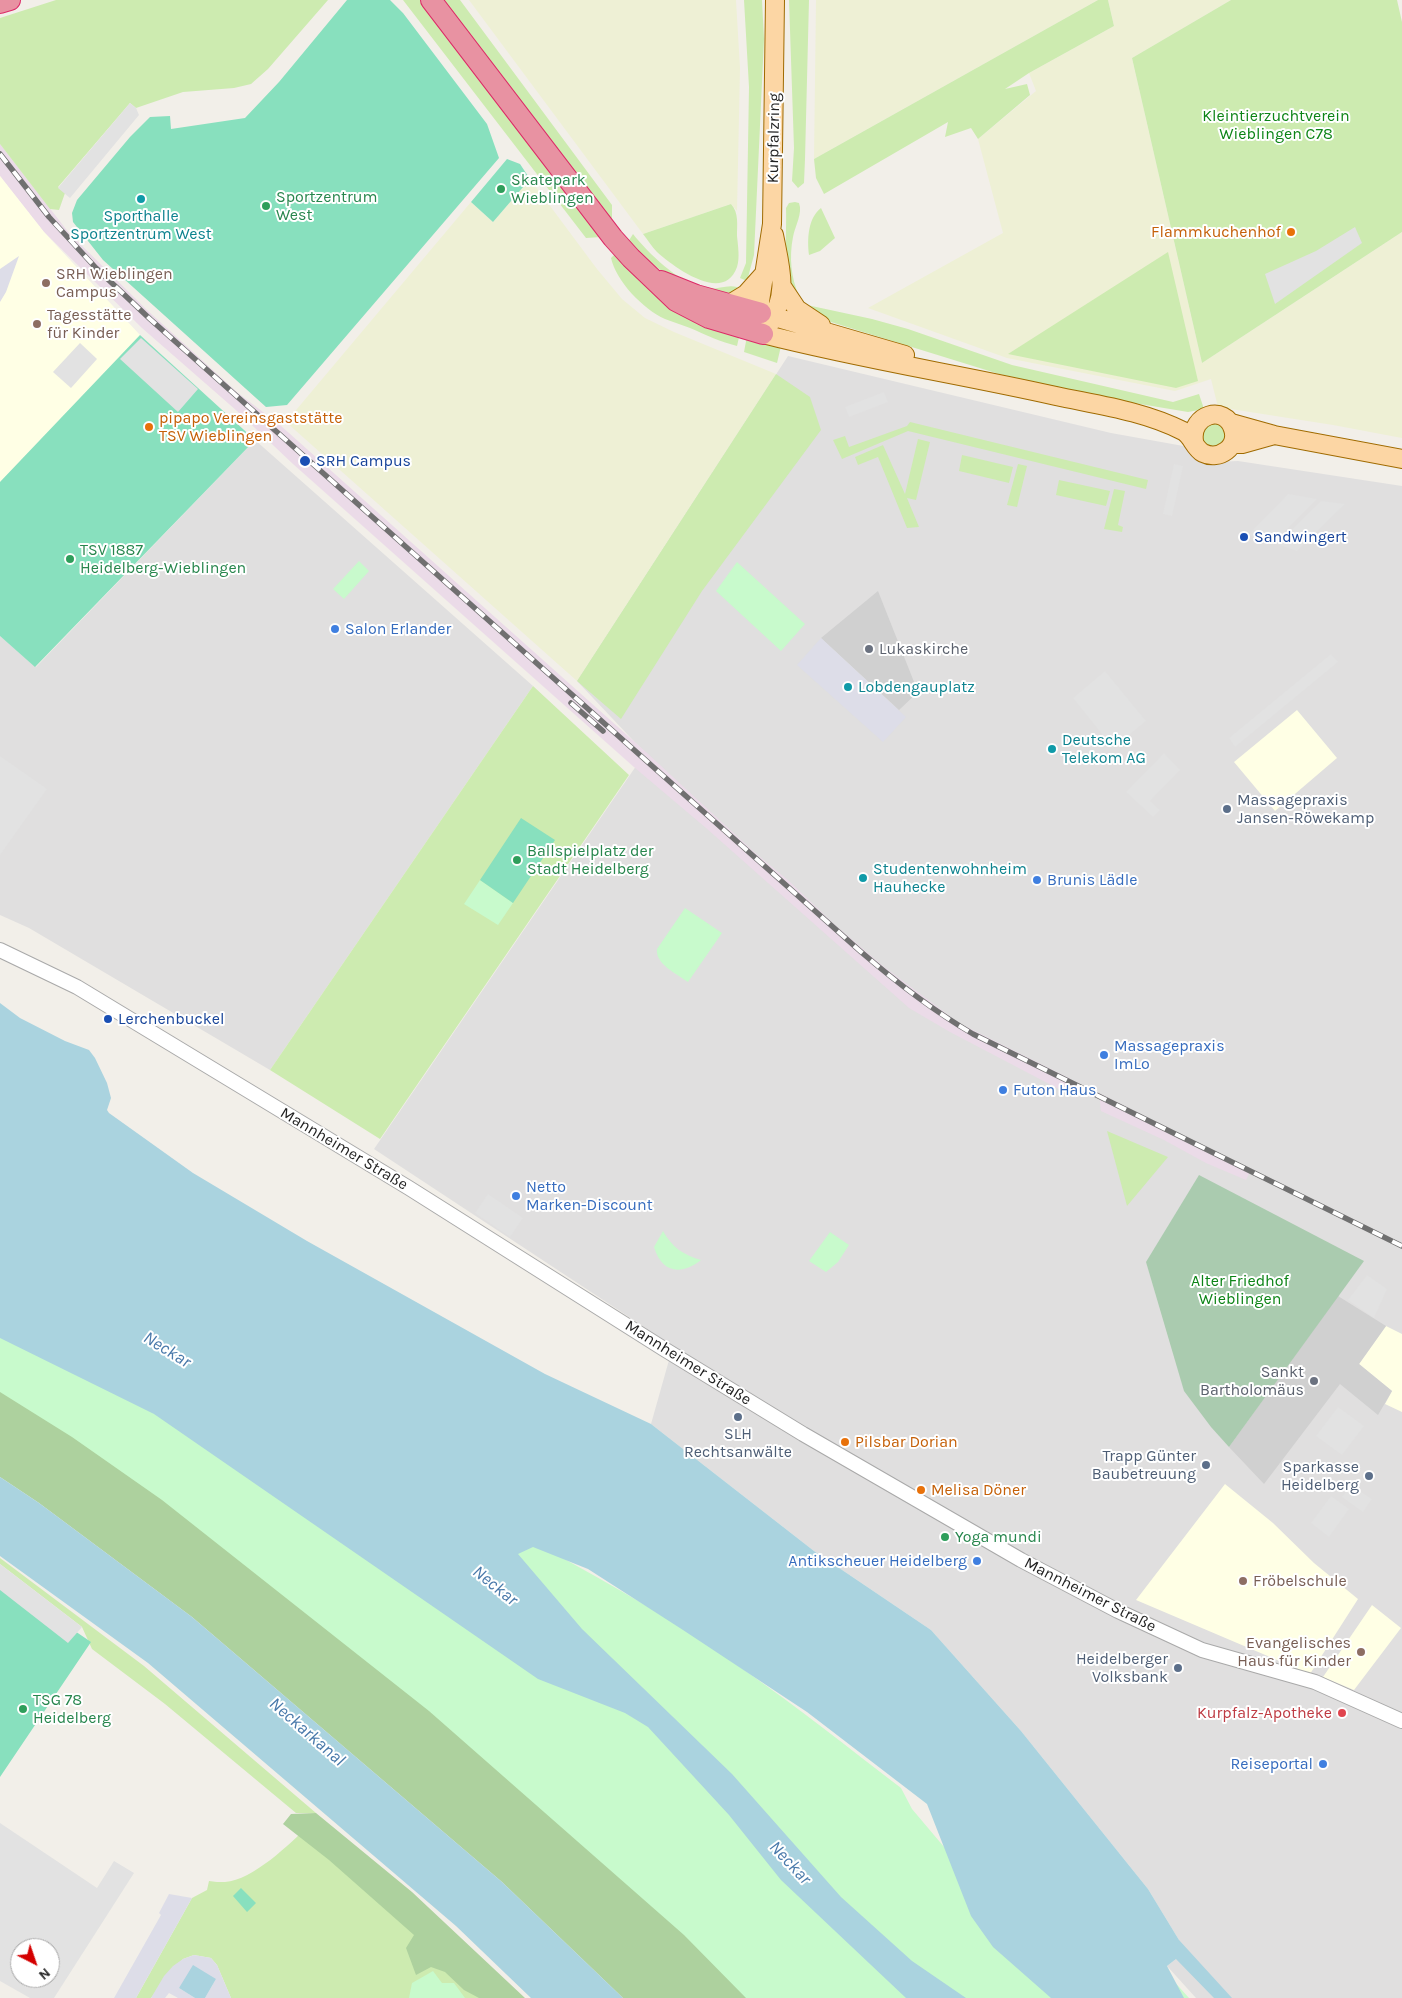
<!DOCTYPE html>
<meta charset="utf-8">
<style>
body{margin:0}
#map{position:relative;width:1402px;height:1998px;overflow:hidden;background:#f2efe9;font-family:Karla,sans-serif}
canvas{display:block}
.north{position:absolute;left:10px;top:1938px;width:50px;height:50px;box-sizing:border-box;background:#fff;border:1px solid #a7a7a7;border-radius:50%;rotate:139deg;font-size:14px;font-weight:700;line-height:20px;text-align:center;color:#222}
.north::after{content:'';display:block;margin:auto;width:18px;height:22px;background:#d40000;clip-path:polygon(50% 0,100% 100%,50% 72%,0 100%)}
</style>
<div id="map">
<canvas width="1402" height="1998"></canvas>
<div class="north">N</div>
</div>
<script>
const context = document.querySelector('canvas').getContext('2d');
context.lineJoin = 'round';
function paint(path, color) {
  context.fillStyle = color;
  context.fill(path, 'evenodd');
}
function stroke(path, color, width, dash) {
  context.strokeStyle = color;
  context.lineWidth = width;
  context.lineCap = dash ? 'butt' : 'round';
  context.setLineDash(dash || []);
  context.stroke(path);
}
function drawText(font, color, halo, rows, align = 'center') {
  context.font = font + ' Karla,sans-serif';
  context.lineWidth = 4;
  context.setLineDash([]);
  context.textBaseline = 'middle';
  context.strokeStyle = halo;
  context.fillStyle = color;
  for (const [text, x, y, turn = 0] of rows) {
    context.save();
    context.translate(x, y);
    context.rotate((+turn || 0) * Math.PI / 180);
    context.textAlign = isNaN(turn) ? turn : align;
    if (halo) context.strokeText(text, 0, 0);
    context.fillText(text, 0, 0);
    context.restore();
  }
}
const residential = new Path2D(`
 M788 356 1111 433 1189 447 1215 462 1238 461 1402 486V1998H1196L1167 1966 1176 1959 1179 1940 1148 1889 1021 1731 931 1630 814 1551 651 1424 673 1346 374 1149 645 753 577 681Z
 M255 440 533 686 270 1070 29 928 0 915V636L36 667Z`);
const industrial = new Path2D(`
 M0 144 69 233 147 310 238 393 280 425 646 752 753 851 789 881 834 924 883 966 959 1023 1071 1079 1076 1098 950 1032 909 1008 706 828 635 768 293 464 237 411 142 328 44 232 0 176Z
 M1099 1093 1251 1170 1246 1180 1206 1163 1164 1140 1101 1111Z`);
const education = new Path2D(`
 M0 176 44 232 140 335 0 482Z
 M1297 710 1337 758 1275 811 1234 762Z
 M1386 1326 1402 1334V1412L1385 1404 1392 1391 1359 1364Z
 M1225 1484 1273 1523 1314 1563 1358 1599 1310 1674 1136 1600Z
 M1372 1605 1401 1628 1354 1690 1323 1677Z`);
const religious = new Path2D(`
 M878 591 918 692 899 710 821 638Z
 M1338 1296 1386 1326 1359 1364 1392 1391 1378 1415 1340 1384 1264 1484 1229 1447Z`);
const farmland = new Path2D(`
 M469 0H736L740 68 737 211 731 204 643 234Z
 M816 0H1098L814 159Z
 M1108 0H1231L1132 58 1202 363 1402 232V438L1333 425 1218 407 1211 379 1175 391 1007 358 868 308 1003 233 978 139 1036 91 1029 73 1114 26Z
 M530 179 597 269 622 299 645 318 674 332 776 374 577 681 286 422 471 202 493 222Z`);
const grass = new Path2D(`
 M56 0H328L268 69 251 84 234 88 183 92 136 108 130 103 58 187 65 193 59 210 50 209 0 144V18Z
 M403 0H420L601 237 586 238Z
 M444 0H460L612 205V219L600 208Z
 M744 0H762L764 39 754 255 747 281 740 278 746 263 749 87Z
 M789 0H809L805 159 804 183 798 188 792 181 794 148Z
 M1098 0H1108L1114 26 1029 73 1005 89 1027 84 1030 95 978 139 971 128 945 137 948 122 824 194 816 178 814 159Z
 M1231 0H1397L1402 22V232L1202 363 1132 58Z
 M795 202 799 203C803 213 795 226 793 237 789 257 791 278 799 296L796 300C782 274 787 237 786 208L789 203Z
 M731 204C739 213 737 224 737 236 738 246 740 258 737 267 724 304 675 268 657 252 652 247 648 240 643 234Z
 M821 208 835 238 820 251 809 255C807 239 808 218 821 208Z
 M633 234C648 253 679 283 703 288 715 291 726 284 737 287L740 292C736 295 731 297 726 298 696 302 648 262 628 242Z
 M1168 252 1198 381 1176 388 1008 354Z
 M615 254 740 333 737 346C721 342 706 335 690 328 682 325 673 322 665 319 643 309 616 281 611 258Z
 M807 305 872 319 908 329 1012 365 1173 402 1199 394 1204 409 1188 412 1116 400 999 374 818 318 805 308Z
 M747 336 781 346 777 363 744 352Z
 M776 374 810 397 821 430 702 591 621 719 577 681Z
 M910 422 1148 480 1146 489 908 431 842 459 833 440 845 436 849 447 907 426Z
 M1201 434a12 12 0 1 1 24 0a12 12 0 1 1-24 0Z
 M918 439 930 442 916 500 907 498 919 527 907 528 878 457 858 465 855 457 883 445 905 494Z
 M962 455 1013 467 1009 483 959 471Z
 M1018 464 1027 466 1017 507 1007 505Z
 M1059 480 1110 491 1106 506 1056 495Z
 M1114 489 1125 491 1118 525 1123 527 1122 532 1104 529Z
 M533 686 629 775 380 1139 270 1070Z
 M1107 1131 1168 1157 1127 1206Z
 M0 1558 144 1666 316 1813H296L165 1704 92 1649 82 1627 0 1564Z
 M309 1825 506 1998H231L217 1965 211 1958 194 1955 183 1959 151 1998H136L192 1898 207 1890 209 1881C214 1882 220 1882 225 1882 253 1880 290 1844 309 1825Z`);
const forest = new Path2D(`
 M0 1338 906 1998H623L502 1882 192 1617 39 1503 0 1477Z
 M316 1813 412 1892 525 1998H479L464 1990 445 1972 431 1967 416 1975 406 1948 414 1935 329 1860 283 1824 291 1814Z`);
const cemetery = new Path2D(`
 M1199 1175 1364 1261 1229 1447 1211 1427 1184 1391 1146 1262Z`);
const park = new Path2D(`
 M359 561 369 571 344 599 333 589Z
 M737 562 805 624 781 651 716 591Z
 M480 880 513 903 498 925 464 904Z
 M685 908 722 933 688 982C677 974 655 964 657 949Z
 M0 1221 544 1548C613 1585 680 1624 743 1669 797 1707 849 1748 901 1788L912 1809 950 1854 1162 1968 1189 1998H746L684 1935 429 1711 162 1500 72 1437 0 1392Z
 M663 1231C672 1247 683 1255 701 1260 682 1275 662 1274 654 1247Z
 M830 1232 849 1245 838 1262 826 1272 809 1261Z
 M433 1971 442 1983H454L465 1998H409L412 1983Z`);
const pitch = new Path2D(`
 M347 0H390L403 13 487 124 499 158 287 405 266 407 103 260 73 222 72 213 77 200 130 137 150 117 170 116 171 129 245 118 279 82Z
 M507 159 520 164 530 179 493 222 471 202Z
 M140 335 255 440 35 667 0 636V482Z
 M521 818 555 840 513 903 480 880Z
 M0 1580 91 1642 0 1777Z
 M241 1888 256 1903 247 1912 233 1896Z`);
const parking = new Path2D(`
 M130 103 136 108 139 115 70 198 58 188Z
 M1355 227 1362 243 1275 304 1265 274 1316 251Z
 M141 338 198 389 178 412 120 359Z
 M80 343 97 359 71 388 53 372Z
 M884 392 888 402 849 417 845 407Z
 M1174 464 1183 466 1172 516 1163 514Z
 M1288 494 1317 499 1273 543 1248 535Z
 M1321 501 1345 504 1297 551 1277 544Z
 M1331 654 1338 662 1235 747 1229 738Z
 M1105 671 1146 721 1113 748 1073 698Z
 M1164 753 1180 770 1150 801 1160 810 1153 817 1126 792Z
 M0 756 47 789 0 855Z
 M488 1194 523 1218 510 1237 475 1213Z
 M1367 1275 1387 1289 1374 1318 1348 1300Z
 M1338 1407 1364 1426 1342 1455 1316 1436Z
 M1351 1485 1372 1499 1363 1512 1342 1497Z
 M1331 1496 1349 1509 1329 1537 1311 1523Z
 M0 1564 82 1627 68 1643 0 1590Z
 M0 1823 97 1888 114 1861 134 1873 54 1998H30L0 1981ZM20 1948H50V1978H20Z`);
const plaza = new Path2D(`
 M19 256 6 292 0 302V269Z
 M821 638 906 717 883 742 797 665Z
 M169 1894 192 1898 136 1998H114L161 1915 159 1913Z
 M194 1955 211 1958 217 1965 231 1998H205L216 1979 179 1988 195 1998H178L169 1993 165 1998H151L164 1976 173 1966 183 1959Z`);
const water = new Path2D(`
 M0 1003 20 1018 65 1041 89 1050 95 1058 107 1083 111 1098 107 1110 109 1113 193 1173 307 1241 545 1374 651 1424 814 1551 931 1630 1021 1731 1148 1889 1179 1940 1232 1998H1214L1176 1959 1167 1966 1184 1998H1051L993 1947 971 1916 927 1804 807 1712 683 1630 588 1569 533 1547 518 1554 582 1629 732 1774 841 1897 912 1961 966 1998H906L781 1880 729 1815 648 1727 625 1713 538 1679 154 1414 0 1338Z
 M0 1477 39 1503 192 1617 502 1882 623 1998H531L456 1926 148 1663 0 1556Z
 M193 1965 216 1979 205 1998H195L179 1988Z`);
const minor = new Path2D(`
 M0 950 77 987 409 1188 664 1349 803 1434 1021 1560 1118 1611 1202 1650 1315 1682 1402 1721`);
const major = new Path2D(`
 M783 288 797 309 821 325
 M728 305 746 294 763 275
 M761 313 905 355
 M762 326 760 301 772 224 775 0
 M768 327C789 293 781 271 774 235
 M763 334C860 359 958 374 1056 396 1098 405 1144 411 1183 431 1192 436 1194 448 1203 453 1219 461 1239 447 1233 429 1225 404 1190 414 1194 441
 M1231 423 1274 435 1402 459
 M1232 444H1242L1274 435`);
const highway = new Path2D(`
 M431 0 613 238 631 258 676 301 709 318 763 334
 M0 3 10 0
 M661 281 696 295 761 313`);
const rail = new Path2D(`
 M0 154 49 217 96 268 150 319 860 951C896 982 932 1010 973 1034L1402 1246
 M571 703 603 731`);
const markers = [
 [501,189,5,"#2e9e5b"],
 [141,199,5,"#0f9aa8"],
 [266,206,5,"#2e9e5b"],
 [1291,232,5,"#e8710a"],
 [46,283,5,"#8d6e63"],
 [37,324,5,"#8d6e63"],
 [149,427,5,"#e8710a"],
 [305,461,6,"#1a4fb4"],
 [1244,537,5,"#1a4fb4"],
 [70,559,5,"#2e9e5b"],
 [335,629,5,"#3f7fe0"],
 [869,649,5,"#6b7280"],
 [848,687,5,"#0f9aa8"],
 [1052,749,5,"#0f9aa8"],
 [1227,809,5,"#5c6f8a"],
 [517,860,5,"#2e9e5b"],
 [863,878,5,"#0f9aa8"],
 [1037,880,5,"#3f7fe0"],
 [108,1019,5,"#1a4fb4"],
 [1104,1055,5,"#3f7fe0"],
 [1003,1090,5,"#3f7fe0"],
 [516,1196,5,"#3f7fe0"],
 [1314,1381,5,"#6b7280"],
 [738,1417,5,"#5c6f8a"],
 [845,1442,5,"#e8710a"],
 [1206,1465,5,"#5c6f8a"],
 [1369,1476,5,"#5c6f8a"],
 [921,1490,5,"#e8710a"],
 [945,1537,5,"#2e9e5b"],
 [977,1561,5,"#3f7fe0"],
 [1243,1581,5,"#8d6e63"],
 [1361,1652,5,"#8d6e63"],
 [1178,1668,5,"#5c6f8a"],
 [23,1709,5,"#2e9e5b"],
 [1342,1713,5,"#e0444e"],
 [1323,1764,5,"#3f7fe0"]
];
const parkNames = [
 ["Kleintierzuchtverein",1276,116],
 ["Wieblingen C78",1276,134],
 ["Alter Friedhof",1240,1281],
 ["Wieblingen",1240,1299]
];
const streetNames = [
 ["Kurpfalzring",774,138,-89],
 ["Mannheimer Straße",344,1149,31],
 ["Mannheimer Straße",688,1363,32],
 ["Mannheimer Straße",1090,1595,27]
];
const leisureNames = [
 ["Skatepark",511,180],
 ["Wieblingen",511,198],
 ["Sportzentrum",276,197],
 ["West",276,215],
 ["TSV 1887",80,550],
 ["Heidelberg-Wieblingen",80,568],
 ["Ballspielplatz der",527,851],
 ["Stadt Heidelberg",527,869],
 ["Yoga mundi",955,1537],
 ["TSG 78",33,1700],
 ["Heidelberg",33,1718]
];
const cultureNames = [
 ["Sporthalle",141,216,"center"],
 ["Sportzentrum West",141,234,"center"],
 ["Lobdengauplatz",858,687],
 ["Deutsche",1062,740],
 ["Telekom AG",1062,758],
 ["Studentenwohnheim",873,869],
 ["Hauhecke",873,887]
];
const foodNames = [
 ["Flammkuchenhof",1281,232,"right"],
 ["pipapo Vereinsgaststätte",159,418],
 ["TSV Wieblingen",159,436],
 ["Pilsbar Dorian",855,1442],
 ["Melisa Döner",931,1490]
];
const educationNames = [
 ["SRH Wieblingen",56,274],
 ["Campus",56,292],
 ["Tagesstätte",47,315],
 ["für Kinder",47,333],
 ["Fröbelschule",1253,1581],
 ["Evangelisches",1351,1643,"right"],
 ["Haus für Kinder",1351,1661,"right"]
];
const transitNames = [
 ["SRH Campus",316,461],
 ["Sandwingert",1254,537],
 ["Lerchenbuckel",118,1019]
];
const shopNames = [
 ["Salon Erlander",345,629],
 ["Brunis Lädle",1047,880],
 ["Massagepraxis",1114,1046],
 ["ImLo",1114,1064],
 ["Futon Haus",1013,1090],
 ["Netto",526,1187],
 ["Marken-Discount",526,1205],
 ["Antikscheuer Heidelberg",967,1561,"right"],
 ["Reiseportal",1313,1764,"right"]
];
const worshipNames = [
 ["Lukaskirche",879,649],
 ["Sankt",1304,1372,"right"],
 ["Bartholomäus",1304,1390,"right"]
];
const serviceNames = [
 ["Massagepraxis",1237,800,"left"],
 ["Jansen-Röwekamp",1237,818,"left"],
 ["SLH",738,1434,"center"],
 ["Rechtsanwälte",738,1452,"center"],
 ["Trapp Günter",1196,1456],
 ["Baubetreuung",1196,1474],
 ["Sparkasse",1359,1467],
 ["Heidelberg",1359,1485],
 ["Heidelberger",1168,1659],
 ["Volksbank",1168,1677]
];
const healthNames = [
 ["Kurpfalz-Apotheke",1332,1713]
];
const waterNames = [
 ["Neckar",167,1350,32],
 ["Neckar",495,1586,39],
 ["Neckarkanal",307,1732,41],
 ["Neckar",790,1863,47]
];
paint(residential, '#e0dfdf');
paint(industrial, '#ebdbe8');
paint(education, '#ffffe5');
paint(religious, '#d0d0d0');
paint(farmland, '#eef0d5');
paint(grass, '#cdebb0');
paint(forest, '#add19e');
paint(cemetery, '#aacbaf');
paint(park, '#c8facc');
paint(pitch, '#88e0be');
paint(parking, '#e2e2e2');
paint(plaza, '#dddde8');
paint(water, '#aad3df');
stroke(minor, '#a9a9a9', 16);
stroke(major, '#a06b00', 20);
stroke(highway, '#dc2a67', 22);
stroke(minor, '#fff', 14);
stroke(major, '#fcd6a4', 18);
stroke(highway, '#e892a2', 20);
stroke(rail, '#707070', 5.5);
stroke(rail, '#fff', 4, [11]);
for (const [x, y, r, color] of markers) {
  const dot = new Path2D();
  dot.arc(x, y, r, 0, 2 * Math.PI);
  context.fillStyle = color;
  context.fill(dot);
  stroke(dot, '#fff', 2);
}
drawText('16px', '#0c8416', '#fff', parkNames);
drawText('16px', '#222', '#fff', streetNames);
drawText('16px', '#27864d', '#fff', leisureNames, 'left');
drawText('16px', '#0d838f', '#fff', cultureNames, 'left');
drawText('16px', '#c56008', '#fff', foodNames, 'left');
drawText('16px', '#785e54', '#fff', educationNames, 'left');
drawText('16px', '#164399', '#fff', transitNames, 'left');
drawText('16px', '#366cbe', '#fff', shopNames, 'left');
drawText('16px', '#5b616d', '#fff', worshipNames, 'left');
drawText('16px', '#4e5e75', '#fff', serviceNames, 'right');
drawText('16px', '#be3a42', '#fff', healthNames, 'right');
drawText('italic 18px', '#4a7aab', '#fff', waterNames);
</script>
